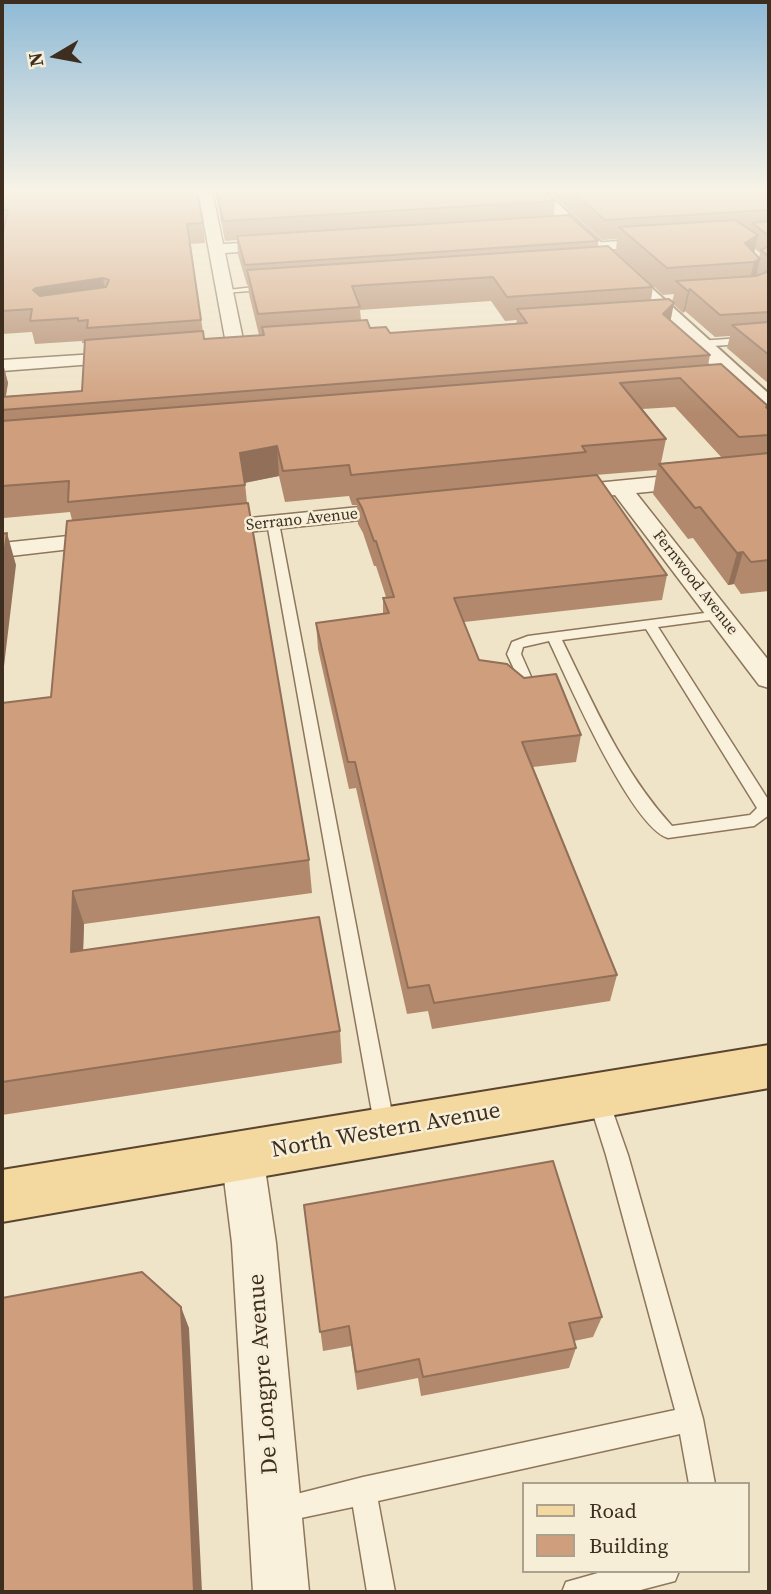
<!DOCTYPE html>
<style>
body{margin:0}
#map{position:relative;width:771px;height:1594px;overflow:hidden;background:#f0e4c8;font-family:"Source Serif 4",serif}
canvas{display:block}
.frame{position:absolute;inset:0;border:4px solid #3d2e20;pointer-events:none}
.legend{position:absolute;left:522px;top:1482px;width:228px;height:91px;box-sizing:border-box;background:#f7eed8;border:2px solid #ada18e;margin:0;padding:9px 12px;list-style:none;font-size:21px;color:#3d2e20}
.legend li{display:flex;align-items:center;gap:14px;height:35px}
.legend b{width:35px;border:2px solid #ada18e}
.north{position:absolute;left:21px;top:21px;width:70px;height:70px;-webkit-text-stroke:5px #f7eed8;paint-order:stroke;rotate:260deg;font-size:19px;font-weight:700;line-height:28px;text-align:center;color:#3d2e20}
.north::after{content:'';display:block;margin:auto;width:24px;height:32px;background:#3d2e20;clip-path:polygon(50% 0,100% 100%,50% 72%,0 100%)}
</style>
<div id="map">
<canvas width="771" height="1594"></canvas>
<div class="frame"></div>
<ul class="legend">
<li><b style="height:9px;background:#f3d9a0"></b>Road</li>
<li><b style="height:19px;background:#cf9f7d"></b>Building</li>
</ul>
<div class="north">N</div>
</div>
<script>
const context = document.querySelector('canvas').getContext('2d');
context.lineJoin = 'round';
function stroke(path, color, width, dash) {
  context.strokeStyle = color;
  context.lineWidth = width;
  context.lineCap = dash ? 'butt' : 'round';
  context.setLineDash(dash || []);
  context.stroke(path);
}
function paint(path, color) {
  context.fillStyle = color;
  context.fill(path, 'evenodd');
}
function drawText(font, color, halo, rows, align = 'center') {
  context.font = font + ' "Source Serif 4",serif';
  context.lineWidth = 5;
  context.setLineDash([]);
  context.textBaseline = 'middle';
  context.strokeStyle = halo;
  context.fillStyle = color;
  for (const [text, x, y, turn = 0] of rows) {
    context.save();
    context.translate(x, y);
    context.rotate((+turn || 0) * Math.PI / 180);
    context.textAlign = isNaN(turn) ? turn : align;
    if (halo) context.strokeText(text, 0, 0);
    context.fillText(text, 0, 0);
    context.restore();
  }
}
const service = new Path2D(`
 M271 285 274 289 224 293 220 291Z
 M769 336V342L699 347 695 344 699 341Z
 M273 520 279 523 395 1129 392 1136 385 1139 378 1136 375 1129 267 523Z
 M720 611 727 615 725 618 658 627 769 801V815L754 826 668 838C631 827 567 679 549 641L523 647 521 654 532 679 530 682H520L507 654 512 642 528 636ZM646 629 757 808 750 815 672 826C622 771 594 705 562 640Z
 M598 1089 605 1091 608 1098 628 1155 703 1419 715 1484H689L680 1434 378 1501 395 1592H367L353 1507 282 1522 273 1518 269 1509 273 1500 363 1477 675 1410 606 1155 588 1098 591 1091Z
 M605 1571H679L675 1581 633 1592H562L566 1582Z`);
const minor = new Path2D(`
 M198 191H212L223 244 280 241 287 245 280 249 225 253 245 349 242 353H230L227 349Z
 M660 238 665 239 667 242 665 245 592 251 585 247 592 243Z
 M127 352 133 353 136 357 133 361 2 371V360Z
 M769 466V480L636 493 769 661V688L759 685 615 495 565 500 557 498 554 493 557 488 565 486Z
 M399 503 407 505 410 510 407 515 210 536 202 534 198 529 202 524 210 522Z
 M106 532 114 534 118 539 114 544 2 557V543Z
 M242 1135 257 1141 263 1155 276 1243 309 1592H253L232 1243 221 1155 227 1141Z`);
const tertiary = new Path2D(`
 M526 191H544L769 394V414L760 412Z`);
const primary = new Path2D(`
 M769 1045V1088L2 1222V1170Z`);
const wall = new Path2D(`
 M2 191 203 223 205 243 190 244 204 339 259 335 249 294 248 285H247L238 255 237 240 225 241 215 191H545L555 201 554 216 598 241V247L653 287 651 300 672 302 674 294 663 295 616 252 617 239 602 240 548 191H769V384L727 348 730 336 715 337 685 311 683 313 673 304 670 320 710 355 708 365 769 407V591L741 594 734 584 728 585 693 538 688 539 653 494 657 470 583 476 667 575 662 600 464 622 479 660 581 735 576 762 533 767 617 975 610 1001 432 1029 428 1011 407 1014 356 788 349 789 318 649 316 623 383 614V598L386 597 376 566H374L363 533 358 524 357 505H352L349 496 285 502 279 476 245 483 247 503 309 860 312 893 84 924 83 950 340 1031 342 1063 2 1115V703L51 697 72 520 70 512 4 518 2 529V360L8 383 6 396 82 391 85 343H82V341L35 344 32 332 2 334V237L3 230H2ZM755 249 760 253 759 258 754 253ZM491 301 505 321 517 320 516 323 390 333 370 328 361 320 360 310ZM675 407 722 458 661 463 666 439 642 409Z
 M304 1205 602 1317 593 1337 574 1341 576 1348 569 1368 421 1396 418 1378 357 1390 351 1346 323 1351Z`);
const shadedWall = new Path2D(`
 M758 235 752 261 745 243Z
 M760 259 754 286 748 288 754 262Z
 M103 278 107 299 41 309 33 290 36 288Z
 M690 289 685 311 683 313 688 291Z
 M674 303 669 329 663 314Z
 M2 360 8 383 3 410 2 404Z
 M277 446 279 476 243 483 240 453Z
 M7 533 16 565 2 683V569Z
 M743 552 734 584 728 585 737 553Z
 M73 891 84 924 82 984 71 952Z
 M181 1307 189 1328 202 1592H194Z`);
const building = new Path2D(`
 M2 191H197L203 223 187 224 201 320 87 328 88 320 78 321V318L30 321 32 309 2 311V237L8 210H2ZM103 278 109 280 106 287 40 296 33 290 36 288Z
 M217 191H545L555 201 223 221Z
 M572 191H769V210L605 220Z
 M569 215 598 241 245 265 237 236Z
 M735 220 758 235 745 243 760 259 754 262 667 268 619 227Z
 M769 221V236L752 223Z
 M608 246 653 287 507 297 493 277 352 286 360 307 258 314 247 270Z
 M769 246V257L761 250Z
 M769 271V312L720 315 690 289 688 291 676 281 756 276Z
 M669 299 674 303 663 314 710 355 2 410V397L82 391 85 340 203 331 204 339 264 335 262 327 367 320 370 328 386 327 390 333 527 323 517 309Z
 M769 322V355L732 325Z
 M721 364 769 407H766L769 410V435L739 437 680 378 620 383 666 439 582 446 586 452 351 475 349 465 283 471 277 446 240 453 245 485 68 502 69 481 2 486V421Z
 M769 453V560L751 562 743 552 737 553 700 507 695 508 659 464Z
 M597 475 667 575 454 598 479 660 507 664 524 678 556 674 581 735 522 742 617 975 434 1003 429 985 408 988 355 762H348L316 623 389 613 383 598 394 597 376 541H374L362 508 357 499Z
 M248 503 309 860 73 891 71 952 319 917 340 1031 2 1082V703L51 697 67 521Z
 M7 533 2 569V534Z
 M553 1161 602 1317 569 1323 576 1348 423 1377 419 1359 356 1372 349 1326 320 1332 304 1205Z
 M142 1272 181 1307 194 1592H2V1298Z`);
const farStreetnames = [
 ["Serrano Avenue",302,520,-6],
 ["Fernwood Avenue",695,583,52]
];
const nearStreetnames = [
 ["North Western Avenue",386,1131,-10],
 ["De Longpre Avenue",264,1374,-94]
];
stroke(service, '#8d765c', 3);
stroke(minor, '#8d765c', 3);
stroke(tertiary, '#8d765c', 4);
stroke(primary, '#5b4430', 4);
paint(service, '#faf1dc');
paint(minor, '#faf1dc');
paint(tertiary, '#faf1dc');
paint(primary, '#f3d9a0');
paint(wall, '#b2896c');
paint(shadedWall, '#916f58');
paint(building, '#cf9f7d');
stroke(building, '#916f58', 2);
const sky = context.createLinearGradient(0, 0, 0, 414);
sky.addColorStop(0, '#8fbad6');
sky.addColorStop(0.46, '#f8f3e6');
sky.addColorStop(1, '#f8f3e600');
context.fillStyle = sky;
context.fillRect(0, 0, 771, 414);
drawText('16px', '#3d2e20', '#f7eed8', farStreetnames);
drawText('23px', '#3d2e20', '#f7eed8', nearStreetnames);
</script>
